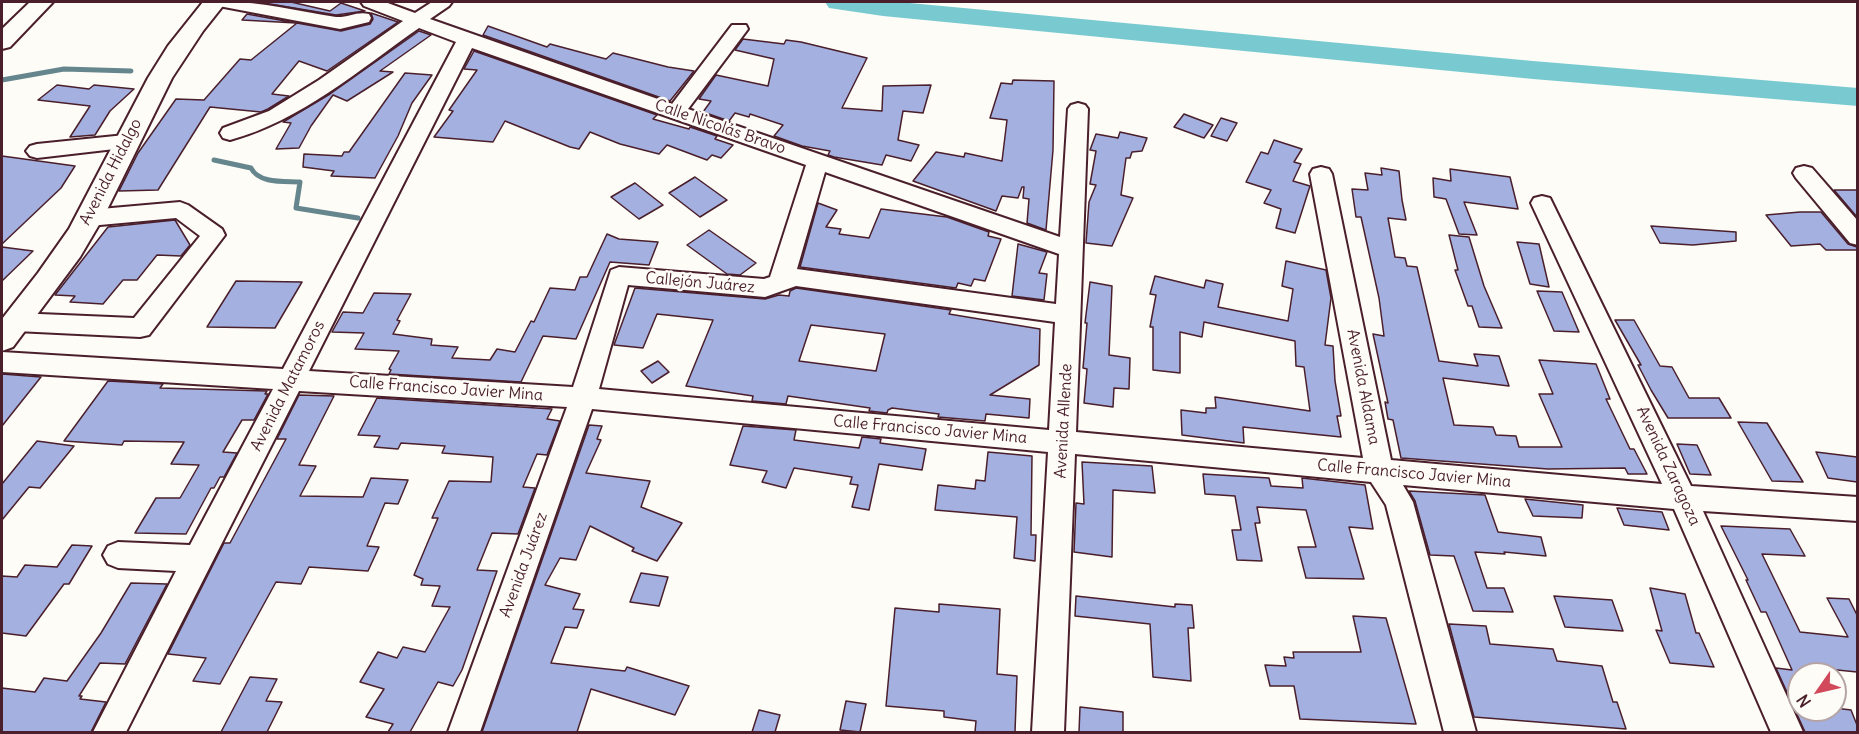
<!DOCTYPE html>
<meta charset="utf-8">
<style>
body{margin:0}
#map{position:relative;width:1859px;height:734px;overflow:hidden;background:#fdfcf7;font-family:Delius,sans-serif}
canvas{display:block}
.frame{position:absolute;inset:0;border:3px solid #4a1f2b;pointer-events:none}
.north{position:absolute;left:1787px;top:662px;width:60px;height:60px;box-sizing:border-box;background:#fdfcf7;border:2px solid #b5a4a5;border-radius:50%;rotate:236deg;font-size:16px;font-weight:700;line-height:24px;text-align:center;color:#4a1f2b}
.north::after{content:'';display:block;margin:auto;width:21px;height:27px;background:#d1495b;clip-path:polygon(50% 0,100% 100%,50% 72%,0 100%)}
</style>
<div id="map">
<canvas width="1859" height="734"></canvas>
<div class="frame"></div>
<div class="north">N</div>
</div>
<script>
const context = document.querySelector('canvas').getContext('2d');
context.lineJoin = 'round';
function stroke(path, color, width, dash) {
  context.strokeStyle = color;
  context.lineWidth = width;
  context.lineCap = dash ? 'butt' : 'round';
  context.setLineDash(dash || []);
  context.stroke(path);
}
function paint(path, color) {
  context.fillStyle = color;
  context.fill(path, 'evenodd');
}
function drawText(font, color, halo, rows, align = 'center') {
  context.font = font + ' Delius,sans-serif';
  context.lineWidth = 5;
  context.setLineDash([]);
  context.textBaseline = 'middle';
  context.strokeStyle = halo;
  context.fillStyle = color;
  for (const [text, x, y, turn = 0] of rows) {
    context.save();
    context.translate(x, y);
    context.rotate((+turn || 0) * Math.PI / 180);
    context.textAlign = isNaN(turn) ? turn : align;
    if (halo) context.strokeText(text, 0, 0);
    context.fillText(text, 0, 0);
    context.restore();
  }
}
const stream = new Path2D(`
 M2 80 64 69 131 71
 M214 160 251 168C259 184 285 181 300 182L296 208 358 218`);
const river = new Path2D(`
 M825 2H899L1533 61 1858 88V106L1533 79 883 16 829 8Z`);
const building = new Path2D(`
 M258 2H291L330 11 341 3 365 11 336 15Z
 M371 13 398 22 327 71 299 61 272 94 289 96 268 109 261 112 210 107 158 190 119 191 138 153 176 99 204 100 240 59 251 60 297 23 341 31 370 24 373 19Z
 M247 14 296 23 242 20Z
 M488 26 547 47 550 44 606 59 613 53 668 67 694 71 670 101 483 35Z
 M419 31 431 35 380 71 393 72 347 101 333 95 311 126 299 148 276 149 291 123 283 122 330 94Z
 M743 39 784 44 786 40 801 42 867 58 842 108 882 111 883 86 931 85 923 113 903 111 898 140 919 145 911 161 886 155 882 165 834 157 828 155 830 151 802 146 774 136 783 125 750 114 749 117 735 113 729 121 703 112 711 101 699 99 716 75 768 86 774 59 735 50Z
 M474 51 657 115 653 119 689 129 690 127 717 136 715 139 733 145 721 158 712 155 707 160 667 145 659 154 620 144 590 132 579 149 570 147 505 121 493 142 434 137 453 111 449 110 477 70 464 69Z
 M405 73 432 75 412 103 398 136 375 178 331 176 334 171 303 167 304 154 342 156 344 152H349Z
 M1013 80 1054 81 1053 150 1046 230 1027 223 1029 199 1023 198 1024 187H1022L1018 198 1002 196 996 211 913 181 936 152 964 157 965 153 1002 161 1007 120 990 118 1001 83 1012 84Z
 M57 85 89 89 94 85 134 89 110 111 95 135 70 137 90 106 38 100Z
 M1184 114 1213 125 1204 138 1174 127Z
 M1221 118 1237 123 1227 141 1211 136Z
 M1120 132 1147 138 1142 151 1132 152 1130 158H1126L1121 195 1133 198 1112 246 1086 243 1089 202 1096 185 1090 184 1096 151 1090 150 1096 134 1118 138Z
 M1274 140 1302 149 1294 162 1301 164 1293 181 1310 186 1295 233 1276 228 1281 209 1264 203 1271 190 1246 182 1261 152 1268 154Z
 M2 156 75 166 61 188 2 244Z
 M1381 168 1399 171 1402 200 1406 220 1388 218 1395 257 1405 258 1407 266 1417 267 1439 361 1478 366 1474 354 1499 356 1509 386 1443 378 1454 425 1493 427 1496 435 1516 436 1519 447H1562L1539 394H1553L1539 360 1596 364 1610 399H1606L1630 449H1634L1647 474H1628L1625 468 1548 469 1401 458 1393 420 1388 419 1385 402 1388 403 1373 334 1384 336 1379 298 1361 217H1356L1352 189 1368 190 1365 173 1382 175Z
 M1450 169 1510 177 1518 209 1464 202 1477 235 1459 234 1446 199 1434 197 1433 178 1451 181Z
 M695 177 727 200 700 217 669 193Z
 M635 183 663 205 639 219 611 197Z
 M1834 190H1857V217Z
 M818 203 837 210 826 227 841 229 839 234 869 238 881 209 947 217 989 232 988 236 1001 239 985 281 974 279 971 286 958 283 956 288 800 267Z
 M1800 212H1821L1848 244 1857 247V250H1826L1820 244 1791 246 1766 215Z
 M175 220 190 245 181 256 157 255 137 280H123L103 304 70 302 75 296 55 295 108 227Z
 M1651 226 1736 232V241L1693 245 1660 243Z
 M709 230 756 263 740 275 727 274 687 245Z
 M607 234 619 239 658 242 649 265 610 262 576 339 543 336 521 382 389 374 391 370 389 369 399 351 355 349 364 333 332 332 343 312 363 313 374 293 411 294 397 320 400 321 393 334 432 339 431 345 458 347 452 358 490 360 497 349 515 352 531 321 534 322 550 288 575 290 580 277H587Z
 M1449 235 1469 237 1484 286 1502 328 1479 327 1472 306H1468L1455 270H1458Z
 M1517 242 1539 244 1549 287 1530 284Z
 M1018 244 1047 252 1039 273 1047 274 1044 300 1012 296Z
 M2 247 33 251 2 281Z
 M1286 261 1326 270 1331 298 1325 345 1333 346 1335 381 1341 416H1337L1341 437 1243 427 1244 443 1182 435 1181 410 1206 413V408H1216L1215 397 1310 411 1304 367 1296 366 1295 341 1204 322 1202 337 1180 332V373L1153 370V327H1150L1156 295 1150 294 1155 276 1204 288 1206 280 1223 284 1218 307 1288 321 1293 289 1282 286Z
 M236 281 302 282 275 328 207 327Z
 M1090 282 1112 286 1109 355 1130 358 1129 389 1114 388 1113 407 1084 403 1087 369 1083 368 1087 323H1085Z
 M635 288 765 299 779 295 789 296 790 291 796 288 951 310 949 314 1040 329 1039 365 990 395 1030 399 1029 418 986 414 985 421 938 417 939 414 892 408 888 410 887 413 869 411 870 408 788 396 786 404 752 401 753 396 686 386 713 320 657 314 643 348 614 345ZM811 325 885 334 876 371 799 361Z
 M1537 291 1562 292 1579 332 1554 331Z
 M1615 320H1634L1660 366 1672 367 1689 398H1719L1731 418H1668L1651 390 1638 365H1641Z
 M658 361 669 372 652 383 641 371Z
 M2 374 41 377 2 426Z
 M108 381 163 384 160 388 267 391 265 394H268L254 420H242L223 452 237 453 224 477H220L214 488H211L186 534 135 533 156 498H180L199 465 171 464 184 442 124 441 122 445 64 441Z
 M299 395 334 396 299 465 316 466 300 496 363 497 371 478 408 480 398 504 385 503 367 546 379 547 368 571 309 567 301 584 276 582 220 684 193 681 206 658 168 654 224 543H230L286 439H277Z
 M377 398 552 409 547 419 560 421 547 455 537 454 523 487 535 488 518 534 492 533 477 570 497 571 462 670 453 686 438 682 410 732H388L393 724 366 717 384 689 360 682 378 652 397 658 403 647 425 652 450 607 432 606 440 586 421 585 423 579 414 575 438 518H432L449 481 491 482 493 457 442 453 445 446 401 443 398 449 374 447 380 436 358 435Z
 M1738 422 1767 423 1803 482 1772 481Z
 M589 425 602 426 597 439 601 440 586 473 650 481 641 507 682 523 657 561 632 551 634 548 590 526 576 560 560 558 545 585 580 594 573 609 584 610 577 628 565 627 551 663 625 671 627 667 689 686 675 715 591 689 577 732H482Z
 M743 426 796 430 794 440 859 448 862 437 881 439 880 443 926 449 922 470 879 464 869 510 852 507 858 485 850 484 852 477 794 468 786 488 762 482 767 471 730 465Z
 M37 441 74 446 40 488 29 487 2 520V484Z
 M1677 444 1697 445 1711 475 1690 474Z
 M988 452 1032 456 1031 535H1036L1035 561 1014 558 1017 517 935 510 938 485 975 489 976 480 985 481Z
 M1816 452 1857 457V482L1828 478Z
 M1082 462 1152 466 1155 493 1113 490 1112 557 1074 552 1076 503 1084 504Z
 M1203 474 1269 478 1271 486 1303 488 1302 478 1365 485 1373 529 1349 527 1364 579 1306 578 1298 547H1316L1306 510 1257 507 1260 523H1255L1262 561 1237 560 1232 530H1241L1235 496 1205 494Z
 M1409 491 1485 495 1498 532 1541 537 1546 556 1504 552 1505 554 1475 552 1487 588H1504L1513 612 1473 611 1454 556 1430 555 1415 501Z
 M1525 499 1583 505 1582 518 1533 516Z
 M1617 508 1662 512 1669 530 1624 525Z
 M1721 526 1790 529 1805 556 1762 554 1800 632 1848 637 1827 598 1849 599 1857 615V672L1808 667 1811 674H1799V710H1835V708L1851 710 1857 725V732H1805L1776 668 1792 670 1766 612H1761L1746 580H1748Z
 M72 545 92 546 69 584H64L26 636 2 633V576L17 577 25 565 57 567Z
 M641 573 668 577 659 606 630 602Z
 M131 583 167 584 125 664 100 663 79 696H82L80 699 106 702 91 732H2V688L35 692 44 678 67 681 101 633Z
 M1650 588 1685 594 1696 633H1699L1714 667 1670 663 1656 630 1662 631Z
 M1076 596 1175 607V604L1192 605 1194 628H1188L1191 681 1153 677 1150 624 1075 616Z
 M1554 596 1612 600 1623 631 1565 627Z
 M939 604 1000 609 997 674 1017 676 1015 732H975L976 721 944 717V711L886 706 895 608 939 612Z
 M1353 616 1386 618 1416 724 1300 719 1294 686H1270L1265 665 1286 666 1284 657 1294 658 1293 652H1361Z
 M1449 624 1486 626 1490 644 1553 649 1557 661 1602 666 1613 702H1617L1626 729 1474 717Z
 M250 677 277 679 266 701 282 702 267 732H221Z
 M846 701 866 704 860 732 840 730Z
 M1080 707 1123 712V732H1079Z
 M759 710 780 715 775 732H752Z`);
const minor = new Path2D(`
 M215 2C255 0 296 11 336 17 347 18 357 11 369 14L371 18 369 22 340 29 224 7 218 6Z
 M361 2H385L415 13 432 2H452L449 6 430 19 672 104 732 25H746L748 29 688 109 1060 237 1068 109 1071 105 1078 103 1085 105 1088 109 1076 432 1363 458 1310 174 1313 169 1321 167 1329 169 1332 174 1391 460 1662 484 1531 203 1534 198 1542 196 1550 198 1691 486 1858 497V521L1703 511 1803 732H1771L1674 509 1403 485 1413 502 1476 732H1444L1386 505 1371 482 1075 454 1064 732H1032L1048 452 592 409 480 732H448L567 407 299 391 126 732H93L176 571 118 568 108 564 103 555 108 546 118 542 190 545 273 389 2 372V352L283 369 456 42 419 28C360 69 301 121 230 140L223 138 220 133 223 128 269 111 319 80 403 21 364 6ZM472 48 806 165 770 277 764 279 619 267 611 270 573 387 309 371ZM825 172 1059 254 1056 304 797 269ZM628 285 765 297 796 286 1055 322 1049 430 599 389Z
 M125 135 132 137 135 142 132 147 37 158 30 156 26 151 30 146 37 144Z
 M1804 166 1812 168 1858 221V245L1850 243 1796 178 1793 173 1796 168Z
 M180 202 188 205 222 229 225 235 149 335 140 337 16 331 7 329 4 322 7 315 16 313 134 318 200 236 176 218 89 226 81 223 78 218 81 213 89 210Z`);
const major = new Path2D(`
 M30 2H53L10 47 2 49V29Z
 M203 2H226L203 31 172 78 103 218 80 257 13 347 2 351V319L38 273 69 229 148 78 168 46Z`);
const streetNames = [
 ["Calle Nicolás Bravo",720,127,19],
 ["Avenida Hidalgo",111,172,-63],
 ["Callejón Juárez",700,283,5],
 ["Avenida Matamoros",288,386,-63],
 ["Avenida Aldama",1363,387,79],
 ["Calle Francisco Javier Mina",446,389,4],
 ["Avenida Allende",1064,421,-87],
 ["Calle Francisco Javier Mina",930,430,5],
 ["Avenida Zaragoza",1668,466,65],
 ["Calle Francisco Javier Mina",1414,474,5],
 ["Avenida Juárez",524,565,-70]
];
stroke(stream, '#66868e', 5);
paint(river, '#79cad0');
paint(building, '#a4b0e0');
stroke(building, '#4a1f2b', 1.5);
stroke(minor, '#4a1f2b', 4);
stroke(major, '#4a1f2b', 4);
paint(minor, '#fdfcf7');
paint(major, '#fdfcf7');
drawText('16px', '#4a1f2b', '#fdfcf7', streetNames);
</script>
